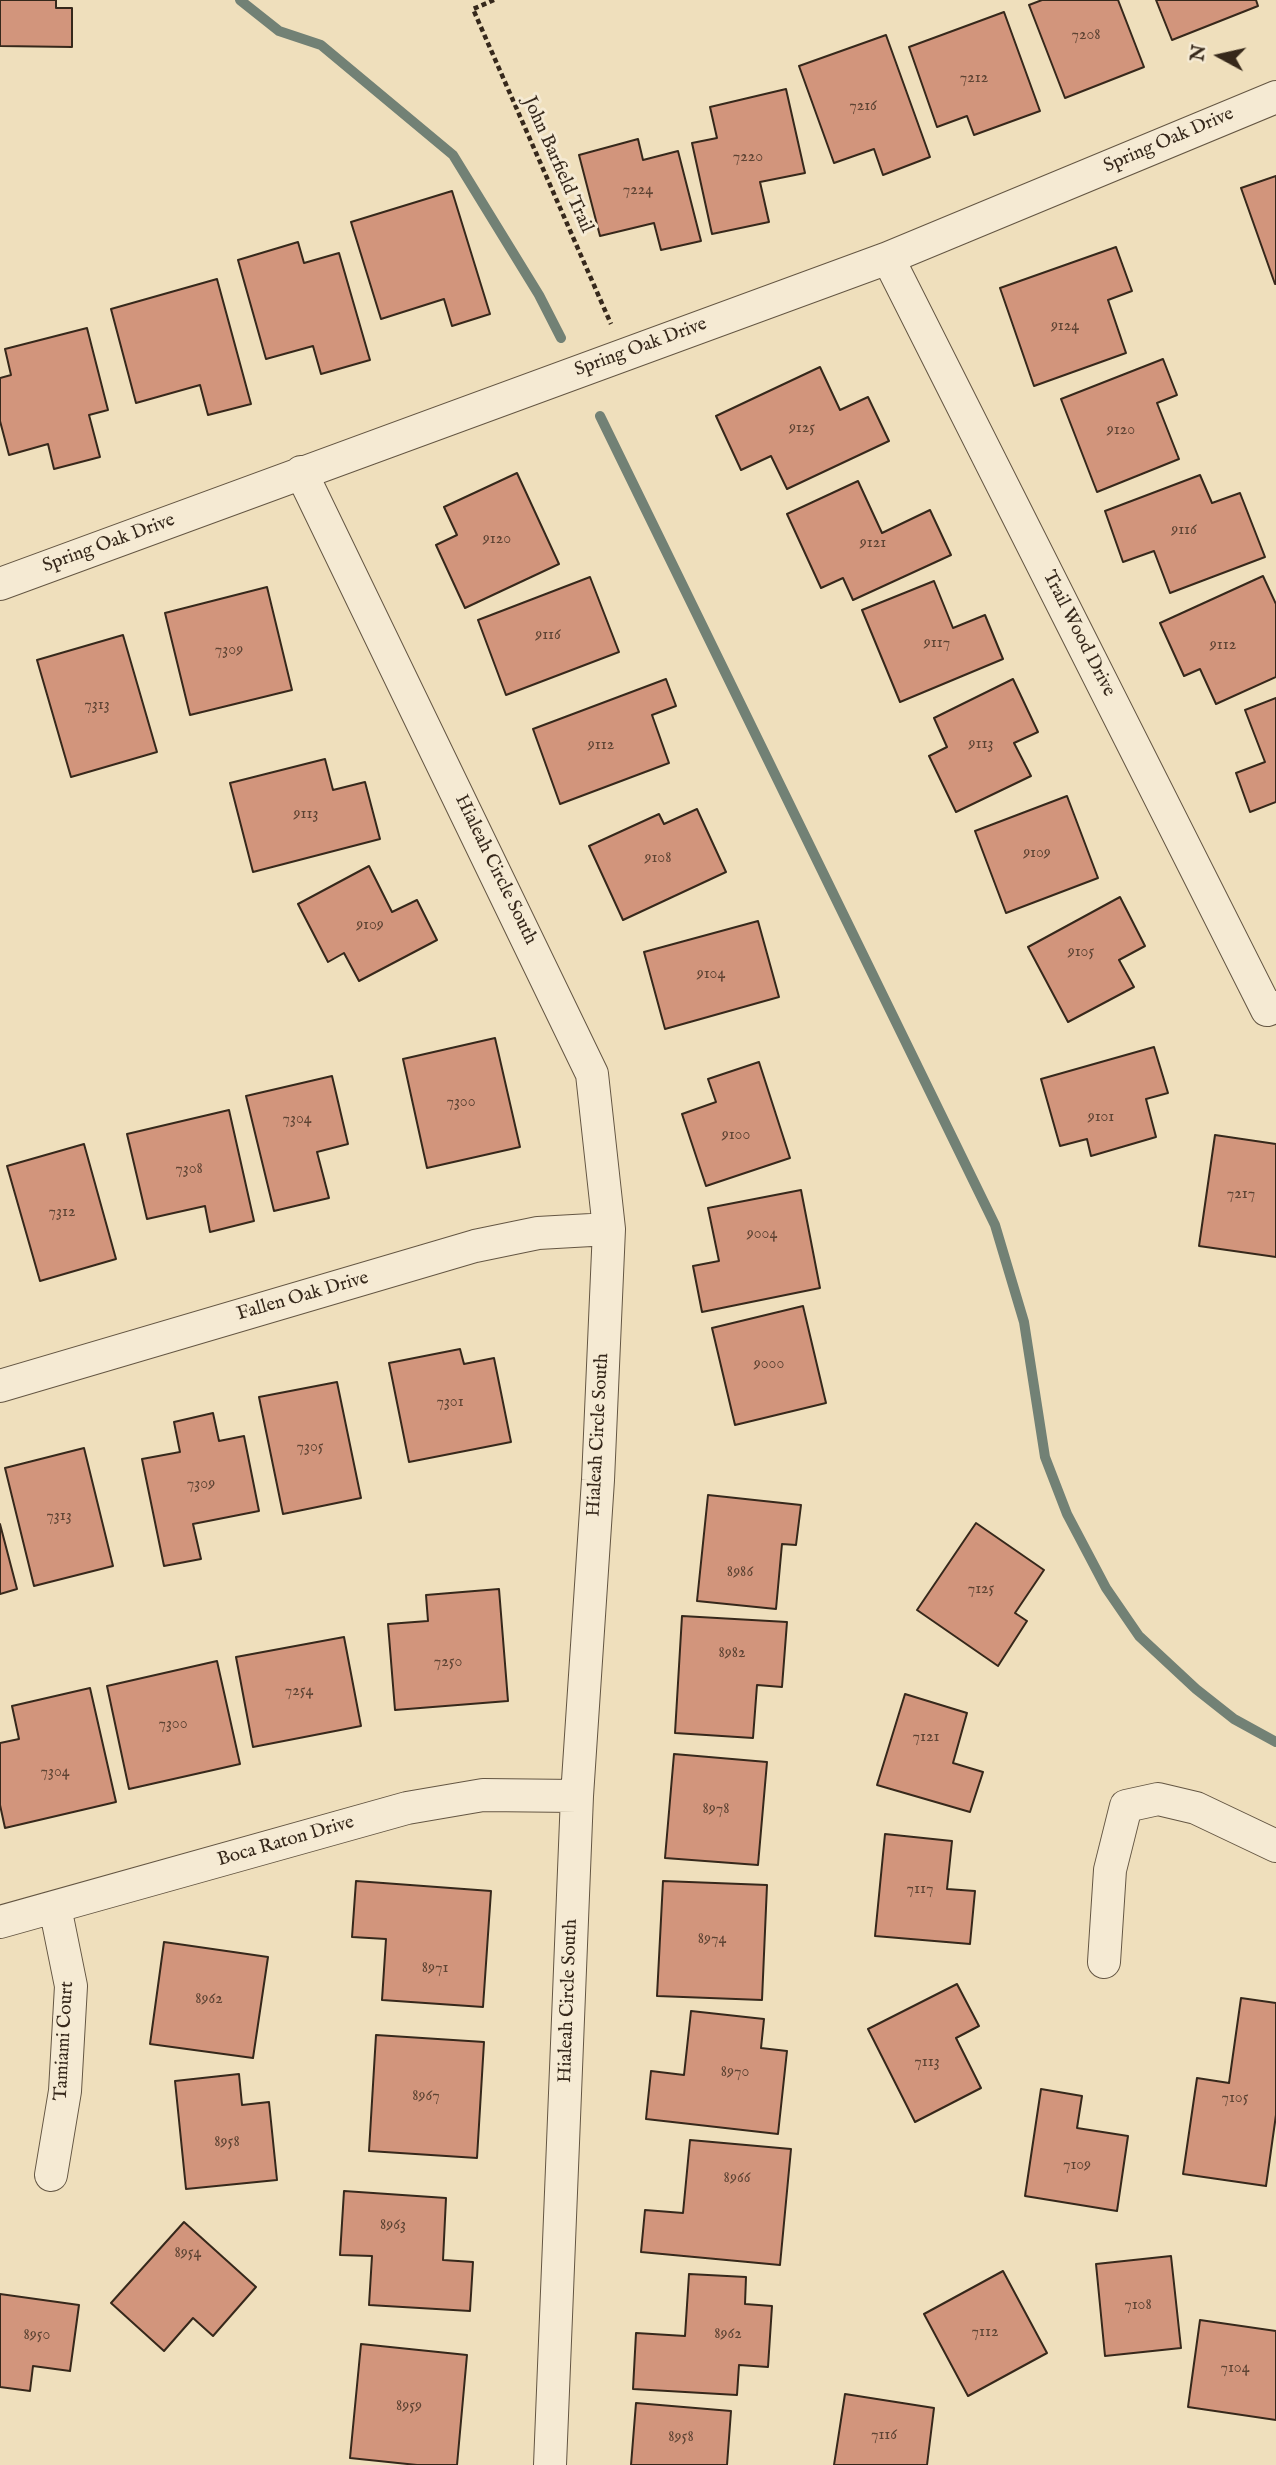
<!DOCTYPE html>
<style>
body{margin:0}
#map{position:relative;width:1276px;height:2465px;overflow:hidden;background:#efdfbc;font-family:"IM FELL English",serif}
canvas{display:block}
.north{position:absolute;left:1185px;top:21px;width:70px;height:70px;-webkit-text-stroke:5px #f5ead3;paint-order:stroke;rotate:278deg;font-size:19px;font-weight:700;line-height:28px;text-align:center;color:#36281b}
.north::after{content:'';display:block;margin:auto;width:24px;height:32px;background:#36281b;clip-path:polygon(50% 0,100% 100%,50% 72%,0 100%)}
</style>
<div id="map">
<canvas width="1276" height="2465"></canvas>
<div class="north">N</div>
</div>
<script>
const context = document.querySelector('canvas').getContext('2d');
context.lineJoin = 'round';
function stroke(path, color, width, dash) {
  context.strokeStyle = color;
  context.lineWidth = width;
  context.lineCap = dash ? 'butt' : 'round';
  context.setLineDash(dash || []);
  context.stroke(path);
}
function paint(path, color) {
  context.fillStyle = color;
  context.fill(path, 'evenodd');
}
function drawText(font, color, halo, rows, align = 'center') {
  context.font = font + ' "IM FELL English",serif';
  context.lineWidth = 6;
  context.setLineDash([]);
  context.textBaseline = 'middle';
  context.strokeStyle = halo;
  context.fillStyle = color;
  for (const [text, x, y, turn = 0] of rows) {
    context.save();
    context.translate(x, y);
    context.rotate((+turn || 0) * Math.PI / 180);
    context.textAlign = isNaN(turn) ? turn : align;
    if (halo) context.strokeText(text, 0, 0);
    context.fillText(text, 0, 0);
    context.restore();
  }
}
const stream = new Path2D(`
 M240 0 279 31 321 45 453 155 539 295 561 338
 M600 416 995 1225 1024 1322 1045 1457 1067 1514 1106 1588 1139 1636 1196 1689 1234 1719 1276 1742`);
const building = new Path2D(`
 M0 0H56V8H72V47L0 46Z
 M1042 0H1118L1144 67 1065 98 1029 5Z
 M1156 0H1256L1258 6 1172 40Z
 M1004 12 1040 111 974 135 967 116 937 127 909 47Z
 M886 35 930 157 883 175 874 149 834 163 799 66Z
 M786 89 805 173 760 182 769 222 712 234 692 143 717 138 710 107Z
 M638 139 643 160 678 151 701 241 661 250 654 223 600 236 579 155Z
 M1276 176V284H1275L1241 188Z
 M452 191 490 314 452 326 444 299 381 319 351 222Z
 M298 242 304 263 339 253 370 360 321 374 313 346 266 359 238 260Z
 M1116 247 1132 291 1108 300 1126 353 1034 386 1000 288Z
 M217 279 251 404 208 415 200 385 136 403 111 309Z
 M87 328 108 410 89 415 100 457 54 469 48 444 9 455 0 421V378L11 375 5 349Z
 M1163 359 1177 395 1157 403 1179 459 1097 492 1061 399Z
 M820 367 840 410 868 397 889 441 787 489 771 456 741 470 716 416Z
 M517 473 559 564 465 608 436 545 457 535 444 507Z
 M1200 475 1212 503 1240 493 1265 557 1170 593 1154 551 1123 562 1105 511Z
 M858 481 882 533 930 510 951 555 853 600 843 578 821 588 787 514Z
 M1263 576 1276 604V677L1216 704 1200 669 1184 676 1160 623Z
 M590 577 619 652 506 695 478 620Z
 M934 581 953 628 985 615 1003 659 900 702 862 610Z
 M267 587 292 690 190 715 165 613Z
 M123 635 157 752 71 777 37 660Z
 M666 679 676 706 652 715 669 763 560 804 533 729Z
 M1013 679 1038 732 1014 743 1031 776 956 812 929 756 947 747 934 718Z
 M1276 698V802L1250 812 1236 773 1265 762 1245 710Z
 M325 759 333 790 365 782 380 839 253 872 230 783Z
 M1067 796 1098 878 1006 913 975 831Z
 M697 809 726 872 623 920 589 846 659 814 664 824Z
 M369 866 392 912 417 900 437 940 359 981 344 953 328 962 298 904Z
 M1120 897 1145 946 1119 960 1134 987 1068 1022 1028 947Z
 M758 921 779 997 665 1029 644 952Z
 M495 1038 520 1147 427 1168 403 1059Z
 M1154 1047 1168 1093 1146 1099 1156 1137 1091 1156 1087 1139 1060 1146 1041 1079Z
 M759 1062 790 1158 706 1186 682 1114 716 1102 708 1079Z
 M332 1076 348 1144 317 1152 329 1198 274 1211 246 1096Z
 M229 1110 254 1221 210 1232 205 1206 147 1219 127 1134Z
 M1215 1135 1276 1144V1257L1199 1246Z
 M84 1144 116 1259 40 1281 7 1166Z
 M801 1190 820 1288 702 1312 693 1266 719 1261 708 1208Z
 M803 1306 826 1403 735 1425 712 1328Z
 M460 1349 464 1364 494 1358 511 1442 409 1462 389 1363Z
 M337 1382 361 1498 283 1514 259 1397Z
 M213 1413 219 1441 244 1436 259 1511 193 1524 201 1559 164 1566 142 1459 180 1452 174 1422Z
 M84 1448 113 1566 34 1586 5 1468Z
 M708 1495 801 1505 796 1545 782 1544 776 1609 697 1601Z
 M976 1523 1044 1570 1015 1613 1027 1621 998 1666 917 1610Z
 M0 1524 17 1589 0 1594Z
 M499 1589 508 1701 395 1710 388 1624 428 1621 426 1595Z
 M682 1616 787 1622 782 1687 757 1685 753 1738 675 1733Z
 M344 1637 361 1726 253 1747 236 1657Z
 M217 1661 240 1764 129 1789 107 1686Z
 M90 1688 116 1802 5 1828 0 1805V1743L19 1739 12 1706Z
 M905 1694 967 1713 953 1763 983 1772 970 1812 877 1785Z
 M674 1754 767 1762 758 1865 665 1858Z
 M885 1834 952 1841 947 1889 975 1891 970 1944 875 1936Z
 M356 1881 491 1891 483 2007 382 2000 386 1939 352 1937Z
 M663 1881 767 1885 762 2000 657 1996Z
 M164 1942 268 1957 253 2058 150 2044Z
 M957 1984 979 2026 956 2038 981 2088 915 2122 868 2029Z
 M1241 1998 1276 2003V2115L1266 2186 1183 2174 1197 2078 1229 2083Z
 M691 2011 764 2019 761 2048 787 2051 778 2134 646 2119 651 2071 684 2075Z
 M376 2035 484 2042 477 2158 369 2151Z
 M239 2074 242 2105 269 2102 277 2180 186 2189 175 2081Z
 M1041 2089 1082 2096 1077 2128 1128 2136 1117 2211 1025 2196Z
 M690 2140 791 2149 780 2265 641 2252 645 2210 683 2213Z
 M344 2191 446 2198 443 2260 473 2262 470 2311 369 2305 372 2256 340 2255Z
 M184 2222 256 2287 213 2336 193 2318 164 2351 111 2303Z
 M1171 2256 1181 2348 1105 2356 1096 2264Z
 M1003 2271 1047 2353 968 2396 924 2314Z
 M689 2274 746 2277 745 2304 772 2306 768 2367 739 2365 737 2395 633 2389 636 2333 685 2336Z
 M0 2294 79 2305 70 2371 33 2366 30 2391 0 2387Z
 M1200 2320 1276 2331V2420L1188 2407Z
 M361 2344 467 2355 457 2465H417L350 2458Z
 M845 2394 934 2408 927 2465H834Z
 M636 2403 731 2411 727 2465H631Z`);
const path = new Path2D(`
 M494 0 473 9 611 324`);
const minor = new Path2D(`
 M888 258 1267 1010 1276 1007
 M301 472 592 1074 609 1229 598 1480 577 1796 550 2465
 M0 584 888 258 1276 97
 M0 1386 475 1246 538 1233 609 1229
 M0 1922 407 1808 483 1795 577 1796
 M1104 1962 1110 1870 1126 1806 1158 1799 1196 1808 1276 1846
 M51 2175 65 2091 71 1986 55 1907`);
const numberNames = [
 ["7208",1086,36],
 ["7212",974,79],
 ["7216",863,107],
 ["7220",748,158],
 ["7224",638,191],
 ["9124",1065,327],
 ["9125",802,429],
 ["9120",1121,431],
 ["9116",1184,531],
 ["9120",497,540],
 ["9121",873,544],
 ["9116",548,636],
 ["9117",937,644],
 ["9112",1223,646],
 ["7309",229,651],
 ["7313",97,706],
 ["9113",981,745],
 ["9112",601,746],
 ["9113",306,815],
 ["9109",1037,854],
 ["9108",658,859],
 ["9109",370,926],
 ["9105",1081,953],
 ["9104",711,975],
 ["7300",461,1103],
 ["9101",1101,1118],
 ["7304",297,1120],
 ["9100",736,1136],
 ["7308",189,1170],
 ["7217",1241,1195],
 ["7312",62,1213],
 ["9004",762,1235],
 ["9000",769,1365],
 ["7301",450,1403],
 ["7305",310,1448],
 ["7309",201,1485],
 ["7313",59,1517],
 ["8986",740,1573],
 ["7125",981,1590],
 ["8982",732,1654],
 ["7250",448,1663],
 ["7254",299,1692],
 ["7300",173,1725],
 ["7121",926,1738],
 ["7304",55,1773],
 ["8978",716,1810],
 ["7117",920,1890],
 ["8974",712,1940],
 ["8971",435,1969],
 ["8962",209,2000],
 ["7113",927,2063],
 ["8970",735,2073],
 ["8967",426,2097],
 ["7105",1235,2099],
 ["8958",227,2143],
 ["7109",1077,2166],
 ["8966",737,2179],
 ["8963",393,2226],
 ["8954",188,2254],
 ["7108",1138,2306],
 ["7112",985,2333],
 ["8962",728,2335],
 ["8950",37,2336],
 ["7104",1235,2369],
 ["8959",409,2407],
 ["7116",884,2436],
 ["8958",681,2438]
];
const streetNames = [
 ["Spring Oak Drive",1169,141,-23],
 ["John Barfield Trail",557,165,66],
 ["Spring Oak Drive",641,348,-20],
 ["Spring Oak Drive",109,544,-20],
 ["Trail Wood Drive",1078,634,63],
 ["Hialeah Circle South",495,870,64],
 ["Fallen Oak Drive",303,1297,-16],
 ["Hialeah Circle South",599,1435,-87],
 ["Boca Raton Drive",286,1842,-16],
 ["Hialeah Circle South",569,2001,-88],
 ["Tamiami Court",65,2041,-87]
];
stroke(stream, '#728175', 10);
paint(building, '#d2957c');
stroke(building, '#36281b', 2);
stroke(minor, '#645643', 34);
stroke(path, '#36281b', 4.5, [5, 3.5]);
stroke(minor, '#f5ead3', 32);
drawText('16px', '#5d4333', null, numberNames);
drawText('19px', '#36281b', '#f5ead3', streetNames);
</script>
